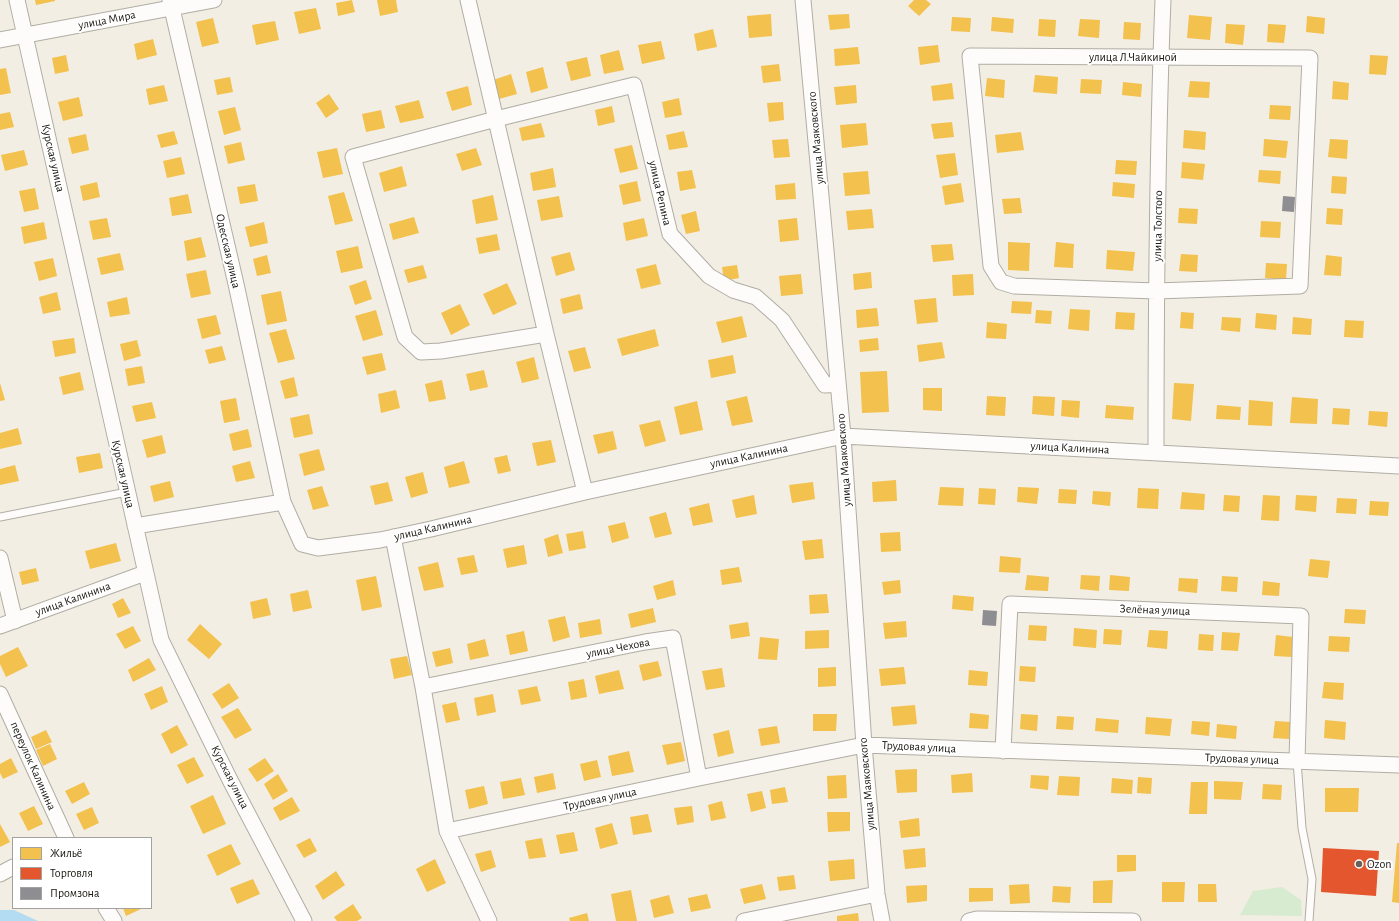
<!DOCTYPE html>
<meta charset="utf-8">
<style>
body{margin:0}
#map{position:relative;width:1399px;height:921px;overflow:hidden;background:#f3eee3;font-family:"Alegreya Sans",sans-serif}
canvas{display:block}
.legend{position:absolute;left:12px;top:837px;width:140px;height:72px;box-sizing:border-box;background:#fff;border:1px solid #a3a29f;margin:0;padding:5px 7px;list-style:none;font-size:12px;color:#18160f}
.legend li{display:flex;align-items:center;gap:8px;height:20px}
.legend b{width:20px;border:1px solid #a3a29f}
</style>
<div id="map">
<canvas width="1399" height="921"></canvas>
<ul class="legend">
<li><b style="height:11px;background:#f2c14e"></b>Жильё</li>
<li><b style="height:11px;background:#e4572e"></b>Торговля</li>
<li><b style="height:11px;background:#8d8d92"></b>Промзона</li>
</ul>
</div>
<script>
const context = document.querySelector('canvas').getContext('2d');
context.lineJoin = 'round';
function paint(path, color) {
  context.fillStyle = color;
  context.fill(path, 'evenodd');
}
function stroke(path, color, width, dash) {
  context.strokeStyle = color;
  context.lineWidth = width;
  context.lineCap = dash ? 'butt' : 'round';
  context.setLineDash(dash || []);
  context.stroke(path);
}
function drawText(font, color, halo, rows, align = 'center') {
  context.font = font + ' "Alegreya Sans",sans-serif';
  context.lineWidth = 4;
  context.setLineDash([]);
  context.textBaseline = 'middle';
  context.strokeStyle = halo;
  context.fillStyle = color;
  for (const [text, x, y, turn = 0] of rows) {
    context.save();
    context.translate(x, y);
    context.rotate((+turn || 0) * Math.PI / 180);
    context.textAlign = isNaN(turn) ? turn : align;
    if (halo) context.strokeText(text, 0, 0);
    context.fillText(text, 0, 0);
    context.restore();
  }
}
const green = new Path2D(`
 M1282 887 1301 900 1302 916 1240 915 1253 891Z`);
const water = new Path2D(`
 M0 910H14L38 921H0Z`);
const homes = new Path2D(`
 M35 0H55V1L36 5Z
 M352 0 355 12 338 16 336 3Z
 M377 0H396L398 12 380 16Z
 M914 0H926L931 4 919 16 908 6Z
 M316 8 321 29 299 34 294 12Z
 M771 14 772 36 749 38 747 16Z
 M849 14 850 28 830 30 828 15Z
 M1189 15 1212 17 1210 40 1187 38Z
 M1307 16 1325 18 1324 34 1306 32Z
 M952 17 971 18 970 32 951 31Z
 M992 17 1014 19 1013 33 991 31Z
 M213 18 219 43 202 47 196 22Z
 M1039 19 1056 20 1055 37 1038 36Z
 M1080 19 1100 20 1099 38 1078 36Z
 M275 21 279 40 256 45 252 25Z
 M1124 22 1141 23 1140 40 1123 39Z
 M1226 24 1245 25 1243 45 1225 43Z
 M1268 24 1286 25 1284 43 1267 42Z
 M713 29 717 47 697 51 694 34Z
 M153 39 157 55 137 60 134 44Z
 M661 41 665 59 642 64 638 45Z
 M938 45 940 62 920 65 918 47Z
 M858 47 860 64 835 66 834 49Z
 M619 50 624 70 604 74 600 55Z
 M66 55 69 71 55 74 52 58Z
 M1370 55 1388 56 1386 75 1369 74Z
 M587 57 591 76 571 81 566 62Z
 M779 64 781 81 763 83 761 66Z
 M543 67 548 88 531 93 526 72Z
 M6 68 11 93 0 95V69Z
 M511 74 517 94 499 99 493 80Z
 M1035 75 1058 77 1057 94 1033 92Z
 M230 77 233 92 217 95 214 80Z
 M987 78 1005 80 1004 98 985 96Z
 M1081 79 1102 80 1101 94 1080 93Z
 M1190 81 1210 82 1209 98 1188 97Z
 M1333 81 1349 83 1348 100 1332 99Z
 M1123 82 1142 84 1141 97 1122 95Z
 M952 83 954 99 933 101 931 86Z
 M164 85 168 101 149 105 146 89Z
 M856 85 857 103 836 105 834 87Z
 M468 86 472 105 452 111 446 92Z
 M329 94 339 109 326 118 316 103Z
 M79 97 83 116 63 121 58 102Z
 M679 98 682 115 665 118 662 102Z
 M419 100 424 118 400 123 395 106Z
 M783 102 784 120 769 122 767 103Z
 M1270 105 1291 106 1290 120 1269 119Z
 M612 106 615 122 598 126 595 110Z
 M235 107 241 130 224 135 218 111Z
 M381 110 385 128 366 132 362 114Z
 M10 112 14 127 0 130V114Z
 M952 122 954 137 934 139 931 124Z
 M541 123 545 137 522 141 519 128Z
 M866 123 868 145 842 148 840 125Z
 M1184 130 1206 132 1205 150 1183 148Z
 M174 131 178 144 161 148 157 135Z
 M684 131 688 147 669 150 666 135Z
 M1021 132 1024 150 997 153 995 135Z
 M86 134 89 150 72 154 68 138Z
 M788 139 790 157 774 158 772 140Z
 M1264 139 1288 141 1286 158 1263 156Z
 M1330 139 1348 140 1347 159 1328 157Z
 M241 142 245 160 228 164 224 146Z
 M632 145 638 169 620 173 614 149Z
 M337 148 343 174 323 178 317 152Z
 M476 148 482 165 462 171 456 154Z
 M24 150 28 165 5 171 1 155Z
 M955 153 958 175 940 178 936 155Z
 M181 157 185 174 167 178 163 161Z
 M1116 160 1137 161 1136 175 1115 174Z
 M1182 162 1205 164 1203 180 1181 178Z
 M402 166 407 186 384 192 379 173Z
 M553 168 556 187 533 191 530 173Z
 M692 170 696 188 680 191 677 172Z
 M1259 170 1281 171 1280 184 1258 182Z
 M868 171 870 194 845 196 843 173Z
 M1332 176 1347 177 1346 194 1331 193Z
 M637 181 641 201 623 205 619 185Z
 M97 182 100 197 83 201 80 186Z
 M1113 182 1135 184 1134 198 1112 196Z
 M795 183 796 199 776 200 775 185Z
 M961 183 964 202 945 205 942 186Z
 M255 184 258 201 240 204 237 187Z
 M35 188 39 209 24 212 19 191Z
 M344 192 353 221 335 225 328 196Z
 M188 194 192 213 172 216 169 198Z
 M493 195 498 220 476 224 472 200Z
 M559 196 563 217 541 221 537 200Z
 M1020 198 1022 213 1004 214 1002 199Z
 M1179 208 1198 209 1197 224 1178 223Z
 M1327 208 1343 209 1342 225 1326 224Z
 M872 209 874 228 848 230 846 211Z
 M696 211 700 231 686 234 681 215Z
 M414 217 419 233 393 240 389 224Z
 M107 218 111 237 93 240 89 221Z
 M644 218 648 236 626 241 623 223Z
 M797 218 799 240 780 242 778 220Z
 M1261 221 1281 222 1280 238 1260 237Z
 M44 222 47 239 24 244 21 227Z
 M264 222 268 243 250 247 245 227Z
 M497 234 500 250 479 254 476 238Z
 M201 237 206 257 187 261 184 241Z
 M1008 242 1030 243 1029 271 1008 270Z
 M1056 242 1074 244 1073 268 1054 267Z
 M952 244 954 260 933 262 931 245Z
 M358 246 363 268 341 273 336 251Z
 M1107 250 1135 252 1133 271 1106 269Z
 M570 252 575 270 556 276 551 257Z
 M120 253 124 270 101 275 97 258Z
 M1181 254 1198 255 1197 272 1179 271Z
 M267 255 271 273 257 276 253 259Z
 M1326 255 1342 257 1341 276 1324 275Z
 M53 258 57 276 39 281 34 262Z
 M1266 263 1287 264 1286 280 1265 278Z
 M656 264 661 284 641 289 636 269Z
 M423 265 427 278 408 283 404 270Z
 M737 265 739 278 724 281 722 267Z
 M206 270 211 294 191 298 186 274Z
 M871 272 872 288 854 290 853 274Z
 M801 274 803 294 781 296 779 276Z
 M973 274 974 295 953 296 952 275Z
 M366 280 372 299 355 305 349 286Z
 M507 283 517 304 493 315 483 294Z
 M281 291 287 321 267 325 261 295Z
 M57 292 61 310 43 314 39 297Z
 M580 294 583 309 563 314 560 299Z
 M127 297 130 314 110 317 107 302Z
 M936 298 938 322 917 324 914 300Z
 M1012 301 1032 302 1031 314 1011 313Z
 M460 304 470 325 451 335 441 313Z
 M877 308 879 326 857 328 856 310Z
 M1070 309 1090 310 1089 331 1068 329Z
 M376 310 383 335 363 341 355 316Z
 M1036 310 1052 311 1051 324 1035 323Z
 M1116 312 1135 313 1134 330 1115 329Z
 M1181 312 1194 313 1193 329 1180 328Z
 M1256 313 1277 315 1276 330 1255 328Z
 M216 315 221 334 202 339 197 319Z
 M742 316 747 337 722 343 716 322Z
 M1222 317 1241 318 1240 332 1221 330Z
 M1293 317 1312 319 1311 335 1292 334Z
 M1345 320 1364 321 1363 338 1344 337Z
 M987 322 1007 324 1006 339 986 338Z
 M286 329 295 359 278 363 269 333Z
 M655 329 659 346 622 356 617 339Z
 M74 338 76 353 55 357 52 341Z
 M878 338 879 350 860 352 859 340Z
 M137 340 141 356 124 361 120 344Z
 M942 342 945 358 919 362 917 345Z
 M222 346 226 360 209 364 205 350Z
 M585 347 591 368 574 372 568 351Z
 M382 353 386 370 367 375 362 357Z
 M733 355 736 373 711 378 708 360Z
 M534 357 539 379 522 383 516 362Z
 M142 366 145 383 128 386 125 369Z
 M484 370 488 387 470 391 466 374Z
 M887 371 889 412 862 413 860 372Z
 M80 372 84 390 63 395 59 377Z
 M294 377 298 396 285 399 280 381Z
 M442 380 446 399 429 402 425 384Z
 M0 383 5 400 0 401Z
 M1174 383 1194 384 1191 421 1172 419Z
 M923 388H942V411L923 410Z
 M396 390 400 408 381 413 378 394Z
 M747 396 753 422 732 426 726 401Z
 M987 396 1006 397 1005 416 986 415Z
 M1033 396 1055 397 1054 416 1032 414Z
 M1292 397 1318 399 1317 424 1290 423Z
 M236 398 240 420 224 423 220 401Z
 M1062 400 1080 401 1079 418 1061 416Z
 M1249 400 1273 402 1272 426 1248 425Z
 M697 401 703 430 680 435 674 407Z
 M152 402 156 418 136 422 132 406Z
 M1106 405 1134 407 1133 420 1105 418Z
 M1217 405 1241 407 1240 420 1216 419Z
 M1333 408 1350 409 1349 425 1332 424Z
 M1369 411 1388 412 1387 427 1368 425Z
 M309 414 313 434 294 438 290 418Z
 M660 420 666 441 645 447 639 425Z
 M18 428 22 444 0 449V433Z
 M248 429 252 447 233 451 229 434Z
 M613 431 617 449 598 454 593 435Z
 M162 435 166 453 147 458 142 440Z
 M551 440 556 462 537 466 532 443Z
 M319 449 325 470 304 476 299 454Z
 M100 453 103 468 79 473 76 457Z
 M507 455 511 471 498 474 494 458Z
 M250 461 255 478 236 482 232 466Z
 M464 461 470 483 449 488 444 467Z
 M15 465 19 481 0 485V469Z
 M423 472 428 493 411 498 405 477Z
 M896 480 897 501 873 502 872 482Z
 M170 481 174 497 154 502 150 486Z
 M388 482 393 501 375 505 370 486Z
 M813 482 815 499 792 503 789 485Z
 M322 486 329 506 313 510 307 490Z
 M940 487 964 488 963 506 938 505Z
 M1018 487 1039 488 1037 504 1017 502Z
 M979 488 996 489 995 505 978 504Z
 M1138 488 1159 489 1158 509 1137 508Z
 M1059 489 1077 490 1076 504 1058 503Z
 M1093 491 1111 492 1110 506 1092 504Z
 M1182 492 1205 494 1204 510 1180 509Z
 M754 495 757 514 736 518 732 500Z
 M1224 495 1240 496 1239 512 1223 511Z
 M1263 495 1280 496 1279 521 1261 520Z
 M1296 495 1317 496 1316 512 1295 510Z
 M1337 498 1357 499 1356 514 1336 513Z
 M1370 501 1389 502 1388 516 1369 515Z
 M709 503 713 522 693 526 689 508Z
 M666 512 672 534 655 538 649 517Z
 M625 522 629 538 612 543 608 526Z
 M583 531 586 548 569 551 566 534Z
 M900 532 901 551 881 552 880 533Z
 M558 534 563 553 548 557 544 539Z
 M822 539 824 558 805 560 802 541Z
 M116 543 121 561 90 569 85 551Z
 M524 545 527 564 507 568 503 549Z
 M474 555 478 572 461 575 457 558Z
 M1000 556 1021 558 1020 573 999 572Z
 M1310 559 1330 561 1328 578 1308 576Z
 M438 562 444 587 424 591 418 567Z
 M739 567 742 582 722 585 720 570Z
 M36 568 39 581 22 585 19 572Z
 M1027 575 1049 577 1048 591 1025 590Z
 M1081 575 1100 576 1099 591 1080 589Z
 M1110 575 1130 577 1129 591 1109 590Z
 M376 576 382 607 362 611 356 580Z
 M1222 576 1238 577 1237 592 1221 591Z
 M1179 578 1198 579 1197 593 1178 591Z
 M673 580 676 595 657 600 653 586Z
 M900 580 901 593 884 595 882 582Z
 M1263 581 1280 583 1279 596 1262 595Z
 M308 590 312 608 293 612 290 594Z
 M827 594 829 613 810 614 809 595Z
 M953 595 974 597 973 611 952 609Z
 M123 598 131 613 118 618 112 604Z
 M267 598 271 615 253 619 250 602Z
 M653 608 656 622 631 628 628 614Z
 M1345 609 1366 610 1365 624 1344 623Z
 M565 616 570 637 553 642 548 620Z
 M600 619 602 634 580 638 578 623Z
 M906 621 907 637 885 639 883 623Z
 M748 622 750 636 731 639 729 625Z
 M200 624 222 644 209 659 187 640Z
 M1029 625 1047 626 1046 641 1028 640Z
 M133 626 141 641 125 649 116 634Z
 M1074 628 1097 630 1096 648 1073 646Z
 M1104 629 1122 630 1121 645 1103 644Z
 M829 630V648L805 649V631Z
 M1149 630 1168 631 1167 649 1147 647Z
 M524 631 528 651 510 655 506 635Z
 M1222 632 1240 633 1238 651 1221 650Z
 M1199 634 1214 635 1213 651 1198 650Z
 M1276 635 1293 637 1292 657 1274 656Z
 M1329 636 1350 637 1349 652 1328 651Z
 M760 637 779 639 777 660 758 659Z
 M485 639 489 656 470 660 467 644Z
 M18 647 28 666 6 677 0 664V656Z
 M450 648 453 663 436 667 432 652Z
 M407 656 412 675 394 679 390 659Z
 M149 658 156 670 133 682 128 670Z
 M658 661 662 676 643 681 639 665Z
 M1020 666 1036 667 1035 682 1019 681Z
 M836 667V686L818 687V668Z
 M904 667 906 684 881 686 879 669Z
 M722 668 725 687 706 690 702 671Z
 M619 670 624 689 599 694 595 676Z
 M969 670 988 672 987 686 968 685Z
 M584 679 587 697 571 700 568 682Z
 M1324 682 1344 683 1343 700 1322 698Z
 M229 683 239 698 222 709 212 694Z
 M162 686 168 702 151 710 144 694Z
 M537 686 541 701 521 705 518 690Z
 M493 694 496 712 477 716 474 698Z
 M456 702 460 720 446 723 442 705Z
 M915 705 917 724 893 726 891 707Z
 M238 708 252 730 235 739 221 717Z
 M970 713 989 715 988 729 969 728Z
 M813 714H837L836 731H813Z
 M1021 714 1038 715 1037 731 1020 729Z
 M1057 716 1074 717 1073 730 1056 729Z
 M1146 717 1172 719 1170 736 1145 734Z
 M1096 718 1119 720 1118 733 1095 731Z
 M1325 720 1346 722 1345 740 1324 738Z
 M1192 721 1210 722 1209 736 1191 734Z
 M1275 721 1291 722 1289 739 1273 738Z
 M1217 724 1237 726 1236 739 1216 737Z
 M177 725 188 745 171 754 161 734Z
 M777 726 780 743 761 746 758 729Z
 M46 730 52 742 36 749 31 737Z
 M729 730 734 753 718 757 713 734Z
 M681 742 685 761 667 765 662 745Z
 M50 744 57 759 43 766 36 750Z
 M629 751 634 772 612 776 608 756Z
 M194 757 204 776 187 784 177 765Z
 M11 758 18 772 3 779 0 773V764Z
 M265 758 274 771 257 782 248 769Z
 M597 760 601 777 584 781 580 764Z
 M917 769V792L897 793 895 770Z
 M553 773 556 789 537 793 534 777Z
 M972 773 973 792 952 793 951 775Z
 M278 774 288 791 273 800 264 784Z
 M846 775 847 798 828 799 827 776Z
 M1031 775 1049 776 1048 790 1030 788Z
 M1059 776 1080 777 1079 796 1057 795Z
 M1138 777 1152 778 1151 794 1137 793Z
 M521 778 525 795 503 799 500 782Z
 M1112 778 1133 780 1132 794 1111 793Z
 M1214 781 1243 782 1241 800 1214 799Z
 M84 782 90 794 72 804 65 791Z
 M1191 782H1208L1207 814H1189Z
 M1263 784 1282 785 1281 800 1262 799Z
 M484 786 488 804 469 809 465 790Z
 M785 787 788 802 772 804 770 790Z
 M1325 788H1359L1358 812H1325Z
 M762 791 766 808 751 812 747 794Z
 M213 795 226 824 203 834 190 806Z
 M292 797 300 811 280 821 273 808Z
 M722 801 726 818 711 821 708 805Z
 M34 806 43 824 28 831 19 813Z
 M692 806 694 822 677 825 674 808Z
 M92 807 99 823 84 830 76 814Z
 M827 812H850V831L828 832Z
 M648 814 652 832 633 835 630 817Z
 M919 818 920 836 901 838 899 821Z
 M612 823 618 844 600 849 595 828Z
 M0 824 10 842 0 847Z
 M574 832 578 851 560 854 556 835Z
 M310 838 317 851 304 858 296 845Z
 M542 838 546 857 529 859 525 841Z
 M1397 843H1399V903L1392 902Z
 M231 844 241 864 217 876 207 855Z
 M925 848 926 867 905 869 903 850Z
 M491 850 496 867 481 872 475 854Z
 M1117 855H1136V871L1117 872Z
 M435 859 446 883 427 892 416 869Z
 M854 859 855 879 830 881 828 861Z
 M336 871 345 885 323 900 315 886Z
 M794 875 796 889 779 891 777 877Z
 M253 879 260 894 237 904 230 888Z
 M1113 880 1112 903H1093V881Z
 M1162 882H1185L1184 902H1162Z
 M762 884 766 899 744 904 740 889Z
 M1029 884 1030 903 1010 904 1009 885Z
 M1198 884H1216L1217 902H1198Z
 M927 885V901L907 903 906 886Z
 M1053 886 1071 887 1070 903 1052 902Z
 M969 888H993V901L969 902Z
 M631 890 637 921H616L611 894Z
 M707 894 711 908 691 912 688 898Z
 M669 895 674 913 654 918 650 900Z
 M353 904 362 918 357 921H337L334 917Z
 M123 908H143L126 916Z
 M587 913 589 921H570L569 918Z
 M858 913 859 921H837V916Z`);
const shops = new Path2D(`
 M1323 848 1379 851 1376 896 1321 892Z`);
const industry = new Path2D(`
 M1283 196 1295 197 1294 212 1282 211Z
 M983 610 997 611 996 626 982 625Z`);
const lane = new Path2D(`
 M0 517 127 492
 M1297 761 1302 828 1312 879 1309 921`);
const street = new Path2D(`
 M17 0 161 640 230 780 304 921
 M170 0 236 284 283 502
 M468 0 546 334 585 492
 M803 0 843 436 864 745 877 894 882 921
 M0 40 214 0
 M970 56 1310 58 1300 286 1156 291 1014 286 1001 282 991 266Z
 M546 334 441 351 421 352 405 337 353 157 496 119 634 85 670 234 709 276 733 290 756 297 782 320 825 385 838 384
 M1156 452C1156 302 1157 151 1163 0
 M135 526 283 502 302 544 318 548 380 540 431 529 585 492 843 436 1399 466
 M393 537 423 687 447 831 489 921
 M0 558 15 621
 M0 626 145 573
 M423 687 645 642 673 638 699 778
 M0 694 66 838
 M1003 751 1010 604 1301 616 1297 761
 M447 831 699 778 864 745 1399 765
 M0 874 13 867
 M106 908 114 921
 M744 921 877 894
 M969 921 977 919 1133 921`);
const markers = [
 [1359,864,4,"#656259"]
];
const streetNames = [
 ["улица Мира",107,20,-11],
 ["улица Л.Чайкиной",1133,57],
 ["улица Маяковского",816,138,-95],
 ["Курская улица",53,158,77],
 ["улица Репина",660,193,77],
 ["улица Толстого",1158,226,-89],
 ["Одесская улица",228,251,77],
 ["улица Калинина",1070,448,3],
 ["улица Калинина",749,456,-12],
 ["улица Маяковского",844,460,-94],
 ["Курская улица",123,474,77],
 ["улица Калинина",433,528,-13],
 ["улица Калинина",73,599,-20],
 ["Зелёная улица",1155,610,2],
 ["улица Чехова",618,648,-11],
 ["Трудовая улица",919,747,3],
 ["Трудовая улица",1242,759,2],
 ["переулок Калинина",33,766,66],
 ["Курская улица",230,777,63],
 ["улица Маяковского",867,784,-95],
 ["Трудовая улица",600,799,-12]
];
const poiNames = [
 ["Ozon",1367,864]
];
paint(green, '#d6ebcf');
paint(water, '#b3dbf1');
paint(homes, '#f2c14e');
paint(shops, '#e4572e');
paint(industry, '#8d8d92');
stroke(lane, '#b0ada4', 9);
stroke(street, '#b0ada4', 17);
stroke(lane, '#fdfcfb', 7);
stroke(street, '#fdfcfb', 15);
for (const [x, y, r, color] of markers) {
  const dot = new Path2D();
  dot.arc(x, y, r, 0, 2 * Math.PI);
  context.fillStyle = color;
  context.fill(dot);
  stroke(dot, '#fff', 1.5);
}
drawText('12px', '#18160f', '#fff', streetNames);
drawText('12px', '#18160f', '#fff', poiNames, 'left');
</script>
